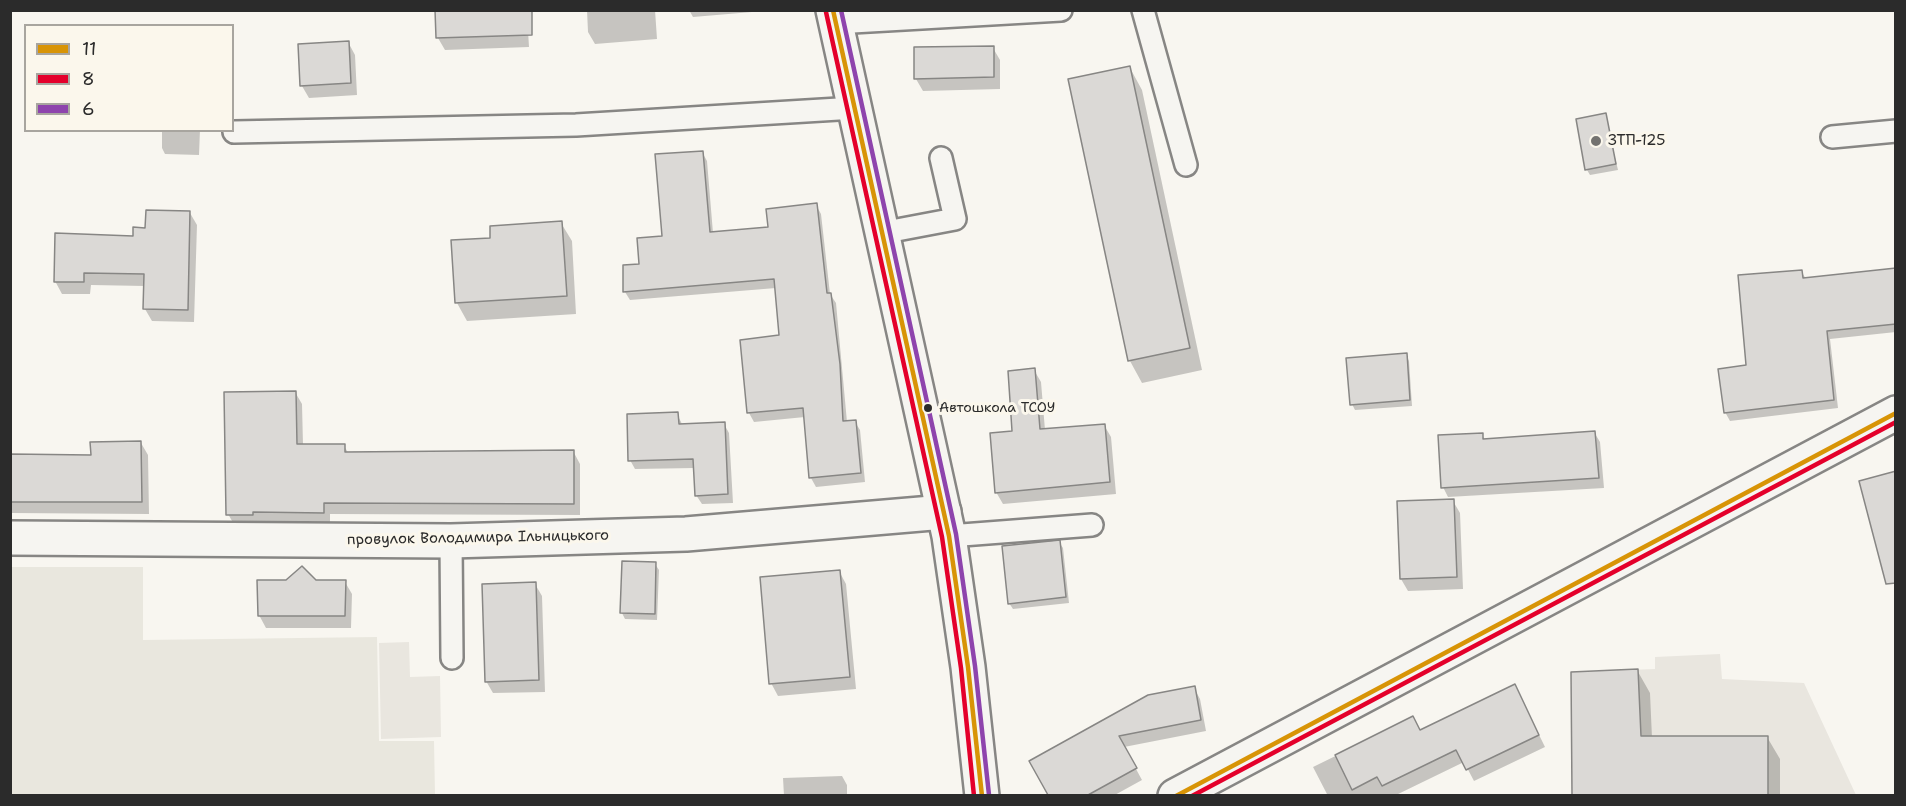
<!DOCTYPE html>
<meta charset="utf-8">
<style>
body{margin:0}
#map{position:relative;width:1906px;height:806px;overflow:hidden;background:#f8f6f0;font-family:"Shantell Sans",sans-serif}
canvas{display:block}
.frame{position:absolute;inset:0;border:12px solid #2b2b2b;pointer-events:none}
.legend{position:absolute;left:24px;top:24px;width:210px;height:108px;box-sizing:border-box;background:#fbf7ec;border:2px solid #a8a59f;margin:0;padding:8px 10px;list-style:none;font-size:18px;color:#2b2b2b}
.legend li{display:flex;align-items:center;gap:12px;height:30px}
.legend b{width:30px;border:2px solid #a8a59f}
</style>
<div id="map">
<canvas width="1906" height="806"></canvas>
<div class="frame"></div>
<ul class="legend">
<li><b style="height:8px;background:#d89406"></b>11</li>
<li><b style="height:8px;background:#e4002b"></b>8</li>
<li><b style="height:8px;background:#8e44ad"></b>6</li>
</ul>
</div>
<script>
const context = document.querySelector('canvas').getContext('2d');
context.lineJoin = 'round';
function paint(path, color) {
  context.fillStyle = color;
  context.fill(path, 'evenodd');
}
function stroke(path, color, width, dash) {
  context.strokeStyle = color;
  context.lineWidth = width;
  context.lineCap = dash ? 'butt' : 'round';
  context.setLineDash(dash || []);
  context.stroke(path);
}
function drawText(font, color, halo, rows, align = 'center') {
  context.font = font + ' "Shantell Sans",sans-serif';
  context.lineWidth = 6;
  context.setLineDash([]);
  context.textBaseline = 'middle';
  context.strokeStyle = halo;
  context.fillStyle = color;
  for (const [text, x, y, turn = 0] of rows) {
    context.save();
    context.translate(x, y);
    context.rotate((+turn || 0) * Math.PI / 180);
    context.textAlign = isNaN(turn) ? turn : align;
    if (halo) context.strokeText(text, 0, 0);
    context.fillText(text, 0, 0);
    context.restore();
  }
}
const built = new Path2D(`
 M409 642 410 677 440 676 441 737 381 739 379 643Z
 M1720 654 1722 679 1804 683 1856 795H1572L1571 672 1655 669V657Z`);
const green = new Path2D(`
 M11 567H143V640L377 637 379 741H434L435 795H11Z`);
const shadow = new Path2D(`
 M437 10 527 14 529 47 445 50 438 38Z
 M587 10H655L657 39 595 44 588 32Z
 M689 10H752V12L693 17Z
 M348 42 355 55 357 95 309 98 302 86Z
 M993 48 1000 60V89L923 91 916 79Z
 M1130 68 1142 90 1202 370 1142 383 1130 361Z
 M1605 115 1618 170 1590 175 1587 170Z
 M162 130H200L199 155 165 154 162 148Z
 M702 152 707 161 713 233 770 228 816 205 821 214 830 294 836 303 847 422H855L860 430 865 482 816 487 811 478 805 417 754 422 749 413 781 337 776 288 630 300 625 292 640 265 663 238Z
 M190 213 197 225 194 322 152 321 145 309V286L91 285 90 294H62L55 281 147 229Z
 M561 223 572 241 576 314 467 321 457 303 492 239Z
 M1896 269V332L1830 339 1838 408 1730 421 1725 412 1801 271 1806 279Z
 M1406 355 1409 361 1412 406 1355 410 1352 404Z
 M1034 370 1041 382 1045 430 1104 425 1111 437 1116 494 1003 504 996 492Z
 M295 392 302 404 303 445 344 446 349 454 573 451 580 464V515L330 514V525L235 526 228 514Z
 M677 414 683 426 724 424 729 433 733 503 702 504 696 495 695 468 635 469 630 460Z
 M1594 432 1600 442 1604 488 1448 497 1443 487 1482 434 1485 440Z
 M141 443 148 455 149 514 10 513V456H92Z
 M1453 501 1460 513 1463 589 1408 591 1401 579Z
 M1059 542 1063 548 1069 603 1013 609 1009 603Z
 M655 564 659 570 657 620 625 619 622 613Z
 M839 571 846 584 856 689 778 696 771 683Z
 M315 582H345L352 594 351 628H266L259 615Z
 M535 584 542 596 545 692 493 693 486 681Z
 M1637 670 1650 693 1652 738 1767 737 1780 759V796H1574L1573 673Z
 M1194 688 1200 699 1206 731 1124 747 1142 780 1113 796H1049L1031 762Z
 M1521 698 1545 747 1474 781 1464 762 1394 796H1328L1313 767 1413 718 1420 731Z
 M842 776 847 785V796H784L783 778Z`);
const building = new Path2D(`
 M435 10H532V35L436 38Z
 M349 41 351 83 300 86 298 44Z
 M994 46V77L914 79V47Z
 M1130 66 1190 348 1128 361 1068 79Z
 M1606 113 1616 164 1585 170 1576 119Z
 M703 151 710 232 768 227 766 209 817 203 827 293H831L840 364 843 421 856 420 861 473 809 478 803 408 747 413 740 340 779 335 774 279 623 292V265L639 264 637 238 662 236 655 154Z
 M146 210 190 211 188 310 143 309 144 274 84 273V282H54L55 233 133 236V227L145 228Z
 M562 221 567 296 455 303 451 240 490 238V226Z
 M1896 268V324L1827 331 1834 400 1724 413 1718 369 1746 365 1738 275 1802 270 1803 278Z
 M1407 353 1410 400 1350 405 1346 358Z
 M1035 368 1040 429 1105 424 1110 482 995 493 990 433 1012 431 1008 371Z
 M296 391 297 444H345V452L574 450V504L324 503V513L253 512V515H226L224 392Z
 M678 412 679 424 725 422 728 494 695 496 693 459 628 461 627 414Z
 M1595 431 1599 478 1441 488 1438 435 1483 433V439Z
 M141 441 142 502H10V454L91 455 90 442Z
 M1896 471V583L1886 584 1859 481Z
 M1454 499 1457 577 1400 579 1397 501Z
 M1060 540 1066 597 1008 604 1002 546Z
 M622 561 656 562 655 614 620 613Z
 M302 566 316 580H346L345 616H258L257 580H286Z
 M840 570 850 677 769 684 760 577Z
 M536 582 539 680 485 682 482 584Z
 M1638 669 1641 736H1768V795H1572L1571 672Z
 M1515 684 1539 735 1466 770 1456 750 1382 786 1377 777 1352 790 1335 755 1413 716 1420 730Z
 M1195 686 1201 720 1119 736 1137 768 1088 795H1048L1029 761 1148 695Z`);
const service = new Path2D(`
 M1143 10 1186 165
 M835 23 1061 10
 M234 132 576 125 855 108
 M1832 137 1896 131
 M881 233 955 219 941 158
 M949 536 1092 525
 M451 541 452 658`);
const minor = new Path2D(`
 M10 538 451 541 686 534 944 512`);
const secondary = new Path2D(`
 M833 10 949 536 968 667 982 796
 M1175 796 1896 413`);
const bus1 = new Path2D(`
 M833 10 949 536 968 667 982 796
 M1176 796 1896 413`);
const bus2 = new Path2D(`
 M826 12 942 537 961 668 974 796
 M1192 796 1896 422`);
const bus3 = new Path2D(`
 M841 10 956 534 975 666 989 795`);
const markers = [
 [1596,141,6,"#737270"],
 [928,408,5,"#2b2b2b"]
];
const busNames = [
 ["Автошкола ТСОУ",939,408]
];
const poiNames = [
 ["ЗТП-125",1608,141]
];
const streetNames = [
 ["провулок Володимира Ільницького",478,538,-1]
];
paint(built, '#e9e6df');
paint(green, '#e9e7de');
paint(shadow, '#0003');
paint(building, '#dbd9d6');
stroke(building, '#878684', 1.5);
stroke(service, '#878684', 26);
stroke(minor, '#878684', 38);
stroke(secondary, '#878684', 38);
stroke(service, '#f6f5f1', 21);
stroke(minor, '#f6f5f1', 33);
stroke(secondary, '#f6f5f1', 33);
stroke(bus1, '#d89406', 4.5);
stroke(bus2, '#e4002b', 4.5);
stroke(bus3, '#8e44ad', 4.5);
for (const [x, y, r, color] of markers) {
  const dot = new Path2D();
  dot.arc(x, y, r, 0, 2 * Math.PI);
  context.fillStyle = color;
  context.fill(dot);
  stroke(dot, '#fbf7ec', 2);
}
drawText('14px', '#2b2b2b', '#fbf7ec', busNames, 'left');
drawText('15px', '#2b2b2b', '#fbf7ec', poiNames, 'left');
drawText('15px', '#2b2b2b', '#fbf7ec', streetNames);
</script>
